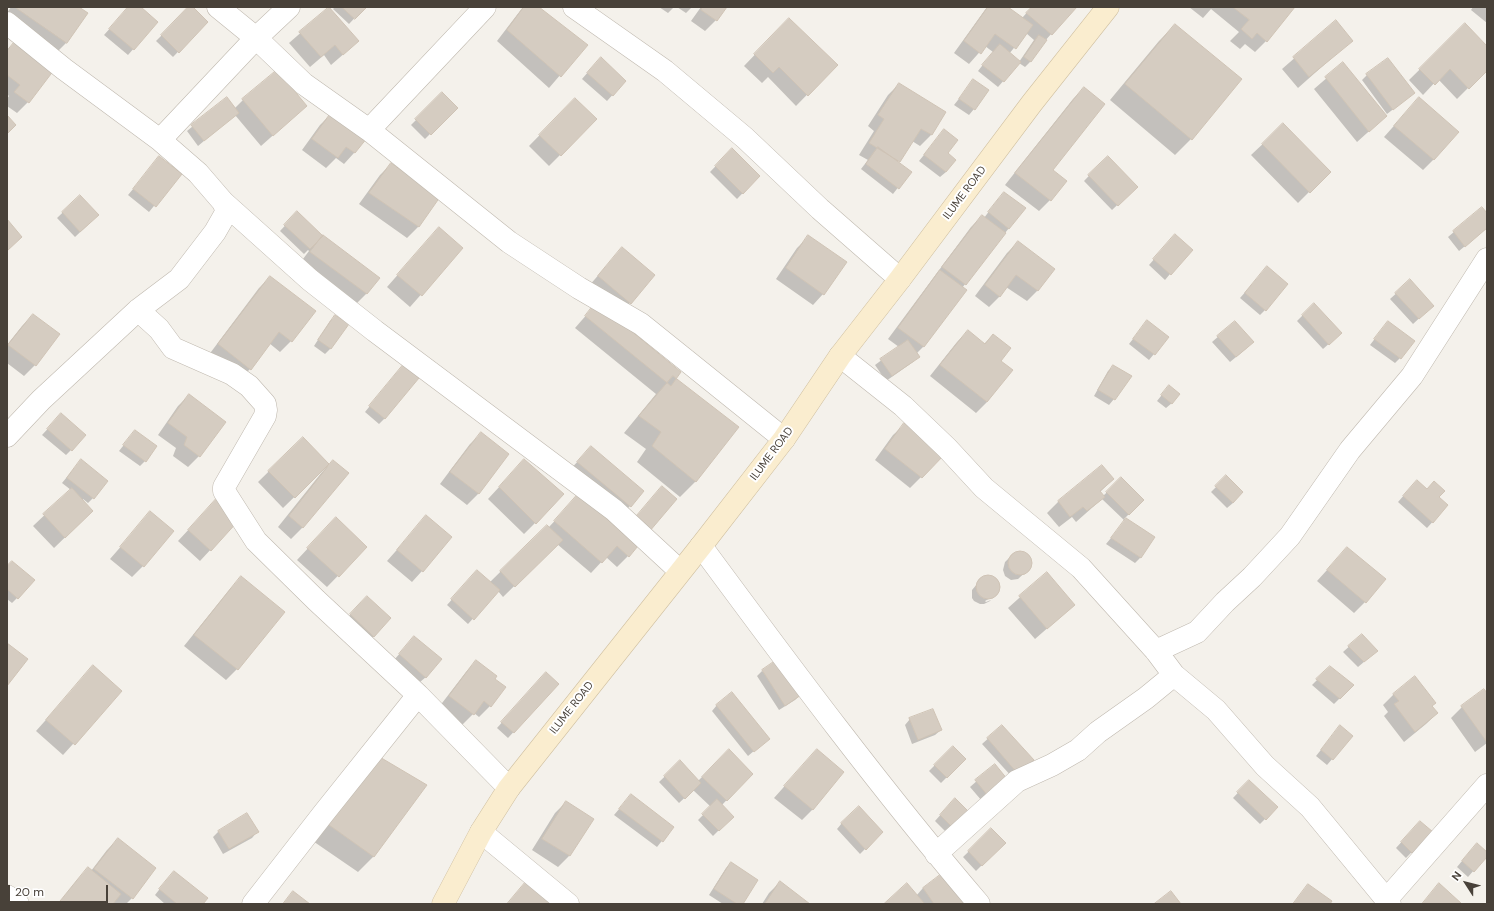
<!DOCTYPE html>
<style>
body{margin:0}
#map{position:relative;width:1494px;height:911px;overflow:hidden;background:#f4f1eb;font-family:"DM Sans",sans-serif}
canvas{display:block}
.frame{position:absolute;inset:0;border:8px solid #484139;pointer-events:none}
.north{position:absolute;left:1446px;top:863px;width:40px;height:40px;-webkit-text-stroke:3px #fff;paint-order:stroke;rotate:306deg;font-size:11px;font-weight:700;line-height:16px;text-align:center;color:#484139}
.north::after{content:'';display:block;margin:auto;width:14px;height:18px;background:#484139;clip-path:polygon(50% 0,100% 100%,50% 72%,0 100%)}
.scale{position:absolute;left:8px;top:885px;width:100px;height:18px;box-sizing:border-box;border:2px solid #484139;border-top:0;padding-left:5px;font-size:12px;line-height:14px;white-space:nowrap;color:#484139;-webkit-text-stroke:3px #fff;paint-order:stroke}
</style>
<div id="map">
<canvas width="1494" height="911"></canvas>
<div class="frame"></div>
<div class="north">N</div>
<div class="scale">20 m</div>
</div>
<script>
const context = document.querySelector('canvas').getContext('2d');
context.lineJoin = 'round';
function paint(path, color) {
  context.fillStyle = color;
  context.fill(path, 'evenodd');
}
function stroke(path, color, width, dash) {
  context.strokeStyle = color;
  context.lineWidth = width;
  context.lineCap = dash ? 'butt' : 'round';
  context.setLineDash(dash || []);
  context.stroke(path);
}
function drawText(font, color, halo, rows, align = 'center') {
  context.font = font + ' "DM Sans",sans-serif';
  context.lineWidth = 4;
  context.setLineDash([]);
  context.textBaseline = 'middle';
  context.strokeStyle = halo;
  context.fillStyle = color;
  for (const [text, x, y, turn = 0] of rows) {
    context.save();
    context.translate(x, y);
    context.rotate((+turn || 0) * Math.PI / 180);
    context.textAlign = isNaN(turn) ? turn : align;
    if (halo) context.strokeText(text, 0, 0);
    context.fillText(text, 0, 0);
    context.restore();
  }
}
const shadow = new Path2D(`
 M11 7H77L67 42 56 53 7 13Z
 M129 7H140L157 22 128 55 104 35Z
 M190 7H192L207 22 173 57 156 41Z
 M335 7H365L349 24 333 9Z
 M523 7H538L586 45 549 88 497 41Z
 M659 7H674L668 13Z
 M677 7H692L686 13Z
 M701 7H726L716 20 705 31 691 21Z
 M987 7H1007L1022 18 1032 7H1075L1044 42 1030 62 1025 67 1019 63 998 87 978 71 993 52 985 46 969 64 954 53ZM1026 33 1034 40 1019 62 1009 54Z
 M1189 7H1294L1266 41 1255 52 1245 44 1240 49 1230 41 1239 32 1211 9 1203 18Z
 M1473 7H1487V23L1471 10Z
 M329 8 346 52 331 65 324 55 310 67 289 43Z
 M789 19 836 65 796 106 768 77 762 83 744 66Z
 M1336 22 1352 40 1298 88 1282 69Z
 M1175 25 1191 139 1175 155 1110 100 1159 41Z
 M1465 25 1487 47V69L1457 99 1438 79 1423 95 1409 80Z
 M16 42 52 70 28 102 17 113 7 106V99L9 96 7 94V50Z
 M595 64 625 81 607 101 582 79Z
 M1343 64 1386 116 1357 142 1314 89Z
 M1367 75 1408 98 1387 114 1362 80Z
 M973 81 974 109 969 115 954 105Z
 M899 84 945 113 931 135 920 146 912 141 897 163 910 172 893 194 861 169 868 160 859 155 874 131 868 126 888 95Z
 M1084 88 1052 170 1065 181 1050 200 1039 211 1005 185 1073 99Z
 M442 94 456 108 425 139 411 125Z
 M227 98 235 108 243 100 306 106 261 146 235 115 198 146 187 131Z
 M575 99 596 119 549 166 529 146Z
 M1408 110 1434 159 1423 170 1384 137Z
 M331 114 365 138 354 153 344 164 336 158 326 168 302 150 320 125Z
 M1283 125 1329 172 1298 203 1251 155Z
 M944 130 947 153 946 172 940 177 919 161Z
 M732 149 759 176 737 199 710 172Z
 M1107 157 1136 187 1112 210 1084 181Z
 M159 158 180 174 149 212 128 195Z
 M391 164 439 197 418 227 407 238 359 204 380 175Z
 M80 196 92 221 75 237 57 218Z
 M999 198 1009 228 962 288 924 346 916 354 918 357 913 362 886 381 875 365 899 347 888 339 971 227 982 216 984 218Z
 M1482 208 1487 214V228L1459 251 1448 237Z
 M297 213 322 237 367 293 356 304 300 263 309 251 308 250 304 254 280 231Z
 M439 228 462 248 410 307 387 287Z
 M808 237 823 294 813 305 776 279 797 248Z
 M1170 241V274L1165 280 1149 265Z
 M1018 242 1038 290 1027 301 1006 287 1000 296 989 307 975 296 1007 253Z
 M622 248 630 303 619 314 588 287Z
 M1262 273 1265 310 1260 315 1240 298Z
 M270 277 291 341 280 352 269 343 250 369 239 380 208 356 259 288Z
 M1410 281 1427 311 1413 324 1390 299Z
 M596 304 676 378 696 481 680 497 637 462 646 449 624 433 656 394 575 328Z
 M1314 304 1341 333 1323 349 1297 321Z
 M33 315 35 365 24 376 7 363V345L22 326Z
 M336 316 331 348 325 354 314 346 330 321Z
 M1147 321 1168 337 1149 360 1129 344Z
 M1235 322 1247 348 1230 362 1212 342Z
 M1383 328 1400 358 1395 363 1370 345Z
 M968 331 984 344 993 335 1000 361 1011 370 987 402 976 413 930 376 957 342Z
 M1114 366V399L1109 405 1094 396 1108 371Z
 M398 371 385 418 379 424 365 412Z
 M1169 386 1172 403 1166 408 1157 401Z
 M189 395 199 456 188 467 173 456 176 448 158 435 178 406Z
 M56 420 71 450 66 455 42 435Z
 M904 425 921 477 910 488 875 460 893 435Z
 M135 431 145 461 140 466 119 451Z
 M481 434 508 454 478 494 467 505 440 484 470 444Z
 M303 438 328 464 283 508 258 482Z
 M591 447 630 506 619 517 567 473Z
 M81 460 93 498 88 503 83 499 82 500 81 522 54 548 33 526 71 490 62 483Z
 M524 460 535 523 524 534 488 499Z
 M333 461 347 474 302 528 291 539 278 527 322 472Z
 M1102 467 1113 479 1099 493 1103 496 1121 479 1143 500 1124 519 1153 538 1140 558 1135 563 1106 544 1125 521 1102 499 1076 522 1072 517 1059 527 1047 513 1058 502Z
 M1226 477 1233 503 1227 508 1211 492Z
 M1412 486 1427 490 1447 506 1427 528 1398 502Z
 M578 496 628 556 617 567 606 557 591 573 557 544 503 597 498 591 468 624 447 605 472 577 489 583 547 526 549 527Z
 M216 500 238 520 200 561 178 541Z
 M151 512 143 566 132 577 110 559Z
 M426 517 422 571 412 582 387 561Z
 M325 530 366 547 327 587 297 560Z
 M1347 548 1365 602 1354 613 1317 581Z
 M1021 552 1027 555 1029 558 1030 561V568L1018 579 1011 580 1005 576 1003 570 1005 562 1010 557Z
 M7 567 17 598 12 603 7 599Z
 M1047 573 1074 605 1035 639 1008 608Z
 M989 576 996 580 999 589 994 597V596L985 601 986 602 991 600 990 601 984 604H980L974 601 972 598V590L982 578Z
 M241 578 237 669 226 680 184 646 230 589Z
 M361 602 374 636 368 641 346 620Z
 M1362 635 1371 656 1358 667 1343 652Z
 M409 643 426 677 420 682 394 660Z
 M476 661 494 680 490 706 479 717 474 713 462 725 439 707 466 672Z
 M93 667 121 691 63 755 36 731Z
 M1330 667 1353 685 1334 704 1312 685Z
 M762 671 800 695 795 700 779 710 757 676Z
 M541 679 558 684 508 738 497 728Z
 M1484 690 1487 694V743L1475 752 1451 718 1462 707Z
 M1394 694 1435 703 1432 706 1437 713 1426 724 1404 742 1384 716 1388 712 1383 705Z
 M717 705 768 739 748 756 712 711Z
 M910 719 941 730 935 735 912 744 905 725Z
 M1002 726 1032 760 1013 778 982 744Z
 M1340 726 1352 736 1327 765 1316 756Z
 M953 747 965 759 941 783 929 771Z
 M729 750 751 774 722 805 732 817 713 836 698 820 711 807 693 790 679 803 659 782 680 762 698 781Z
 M807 761 813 809 802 820 774 798Z
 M995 765 1006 780 982 801 970 787Z
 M362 774 374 856 358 872 307 837Z
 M1249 781 1277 807 1260 824 1233 798Z
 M631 795 673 827 657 847 614 815Z
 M566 802 592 819 569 856 558 867 532 850 555 813Z
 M950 804 967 811 946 832 935 821Z
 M247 814 257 832 252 838 223 854 213 837 218 832Z
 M842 823 882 832 860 854 837 829Z
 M1415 827 1431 832 1406 858 1396 848Z
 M991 830 1004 843 976 871 963 857Z
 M118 839 132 898 126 904H114L113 903 112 904H58L77 880 88 869 91 871 107 850Z
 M1472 849 1487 853V855L1468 877 1457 867Z
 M731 863 741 904H723L709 895 726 868Z
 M944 873 967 904H885L916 896 923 888Z
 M169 877 202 904H165L155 895Z
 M780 882 809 904H762L769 893Z`);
const building = new Path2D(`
 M15 7H79L88 13 67 43Z
 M128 7H141L158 22 134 50 109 29Z
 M188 7H193L208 22 179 53 161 35Z
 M329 7 359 41 343 55 335 45 321 57 299 32Z
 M342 7H367L355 19Z
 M524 7H539L588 45 561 77 507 30Z
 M703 7H727L717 21 701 10Z
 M988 7H1008L1033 25 1016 49 995 34 981 54 964 41Z
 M1032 7H1077L1052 35 1026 13Z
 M1233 7H1295L1267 42 1257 33 1252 39 1241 29 1249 20Z
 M789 18 838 65 808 96 779 67 773 73 754 54Z
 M1336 20 1353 41 1309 77 1293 57Z
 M1465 23 1487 46V71L1469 89 1450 69 1435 85 1419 69Z
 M1175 24 1242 79 1192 140 1125 84Z
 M1039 35 1047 40 1031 62 1024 57Z
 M16 40 54 70 29 103 14 92 20 85 7 75V51Z
 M1000 44 1021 62 1004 82 982 65Z
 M601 57 626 81 613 96 587 73Z
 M1388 58 1415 93 1393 110 1366 74Z
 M1343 62 1387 116 1369 132 1325 77Z
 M277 70 307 106 273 136 242 99Z
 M973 79 989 90 975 110 959 99Z
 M899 83 946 112 932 135 921 129 900 162 869 143 884 119 878 115Z
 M1084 87 1105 104 1053 170 1067 181 1051 201 1015 173Z
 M442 92 458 108 431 135 415 119Z
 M227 97 239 113 204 141 191 125Z
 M1419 97 1459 132 1434 160 1394 126Z
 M575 98 597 119 561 156 539 135Z
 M331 113 367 138 355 153 346 147 338 158 312 139Z
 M7 115 16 125 7 134Z
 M1283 123 1331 172 1310 193 1262 144Z
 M944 129 958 140 948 153 956 160 946 172 924 155Z
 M878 147 912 172 899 189 866 164Z
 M732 148 760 176 743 194 715 166Z
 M159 156 182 174 156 207 133 189Z
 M1108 156 1138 187 1118 206 1088 175Z
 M391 163 440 197 419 227 369 193Z
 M1004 192 1026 208 1009 229 988 212Z
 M80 195 99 215 80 232 62 212Z
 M1482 207 1487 213V228L1465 247 1453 231Z
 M297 211 323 236 310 249 284 225Z
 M982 215 1006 233 966 285 942 267Z
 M7 219 22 237 7 251Z
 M439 227 463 248 422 296 397 275Z
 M1175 234 1193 250 1171 275 1153 259Z
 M323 235 380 278 367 294 310 252Z
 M808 235 847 262 824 295 786 268Z
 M1018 241 1055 269 1038 291 1016 275 1000 297 985 285Z
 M622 247 655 275 631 304 598 276Z
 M1267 266 1288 284 1266 311 1245 293Z
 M940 270 967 290 924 347 898 328Z
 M270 276 316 311 292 342 279 332 251 370 218 344Z
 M1410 279 1434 306 1419 319 1395 293Z
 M596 302 681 372 671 386 585 316Z
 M1314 303 1342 333 1329 345 1302 315Z
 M33 314 60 334 36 366 8 345Z
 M335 315 349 324 331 349 318 340Z
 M1147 320 1169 337 1155 355 1133 339Z
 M1235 321 1254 342 1236 357 1217 336Z
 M1388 321 1415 341 1401 359 1374 339Z
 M968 330 985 344 993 334 1011 348 1001 361 1013 370 987 402 940 365Z
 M908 340 920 357 892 376 880 359Z
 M403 365 419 378 385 419 369 406Z
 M1113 365 1132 376 1115 400 1098 390Z
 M673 376 739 427 696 482 652 446 661 432 639 416Z
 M1169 385 1180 394 1172 404 1161 395Z
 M189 394 226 422 200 457 184 445 187 437 168 423Z
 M61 413 86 435 72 451 47 429Z
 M904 423 945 454 922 478 885 449Z
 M135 430 157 446 146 462 123 445Z
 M481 432 509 454 479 494 450 472Z
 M303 437 329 464 295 498 268 471Z
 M591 446 644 491 631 507 577 462Z
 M81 459 108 481 94 499 67 478Z
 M524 459 564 494 536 524 499 487Z
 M333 460 349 473 303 528 289 516Z
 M1102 465 1114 479 1100 491 1105 497 1087 511 1083 507 1070 517 1058 501Z
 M1226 475 1243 492 1233 503 1215 486Z
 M1121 477 1144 500 1129 515 1106 492Z
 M1417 480 1427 489 1434 481 1445 491 1439 497 1448 505 1433 523 1403 496Z
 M662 486 677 499 649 532 634 519Z
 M72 488 93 511 65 538 43 514Z
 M578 494 638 546 629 557 617 546 602 563 554 521Z
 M216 499 239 520 211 551 188 530Z
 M150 511 174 531 144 567 120 547Z
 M426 515 452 537 423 572 397 550Z
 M336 517 367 547 339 577 307 548Z
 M1126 518 1155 537 1141 558 1111 538Z
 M547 525 563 540 515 587 500 571Z
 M1347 547 1386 579 1366 603 1327 570Z
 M1008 563a12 12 0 1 1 24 0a12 12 0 1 1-24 0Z
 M12 561 35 580 18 599 7 589V566Z
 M477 570 500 590 474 620 451 599Z
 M1047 572 1075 605 1047 629 1019 596Z
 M976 587a12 12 0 1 1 24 0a12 12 0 1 1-24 0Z
 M241 576 285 612 238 670 194 635Z
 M367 596 391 618 374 637 350 614Z
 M1362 634 1378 651 1364 662 1348 646Z
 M414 636 442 659 426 678 399 654Z
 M7 643 28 659 7 686Z
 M778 659 801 695 785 706 762 670Z
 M476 660 497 676 495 679 506 687 491 707 484 701 474 715 449 696Z
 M93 665 122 691 75 745 46 720Z
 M1330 666 1354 685 1340 699 1316 679Z
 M546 672 559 684 514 733 501 722Z
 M1415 676 1436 703 1432 706 1438 713 1415 732 1394 704 1399 701 1393 694Z
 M1484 689 1487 693 1486 741 1461 706Z
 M732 692 770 739 754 752 716 705Z
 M933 709 942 730 918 740 909 718Z
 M1002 725 1034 760 1018 774 987 738Z
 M1340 725 1353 736 1333 760 1321 750Z
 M953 746 966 759 947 778 934 765Z
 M729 749 753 774 727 801 702 777Z
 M817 749 844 772 813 810 784 786Z
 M378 756 427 785 374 857 322 820Z
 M680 760 701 783 685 799 664 776Z
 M995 764 1008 780 988 796 975 780Z
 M1249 780 1278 807 1266 820 1237 792Z
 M631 794 674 827 663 842 619 809Z
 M955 798 968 811 952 827 940 815Z
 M717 799 734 817 719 831 702 814Z
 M566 801 594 819 570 856 542 839Z
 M859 806 883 832 866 850 841 823Z
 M247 813 259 832 229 849 218 831Z
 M1420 821 1433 832 1412 853 1401 842Z
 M991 828 1006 843 982 866 968 851Z
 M118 838 156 868 133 899 94 869Z
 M1477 843 1487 852V857L1474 872 1462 861Z
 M731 862 758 880 743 904H737L714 889Z
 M88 867 121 894 113 904H58Z
 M174 871 208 898 203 904H177L159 889Z
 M944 872 968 904H934L923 888Z
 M529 878 560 904H507Z
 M780 881 810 904H765Z
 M907 883 924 903 923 904H884Z
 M1439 883 1462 904H1422Z
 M1308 884 1332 901 1330 904H1293Z
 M293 891 310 904H283Z
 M1171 891 1181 904H1154Z`);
const street = new Path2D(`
 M218 7 256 38 304 84 369 130 509 242 579 288 641 324 784 439
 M574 7 665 71 745 138 820 209 900 279
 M7 23 64 69 160 140 198 173 223 202 310 280 375 331 614 510 680 571
 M369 130 485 7
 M160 140 256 38 289 7
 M138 310 159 329 173 348 232 374 249 386 265 404 266 410 265 416 224 487V491L256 541 316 600 418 695 509 788
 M840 356 903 406 947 448 984 488 1081 568 1156 651 1174 675 1216 710 1265 766 1310 807 1390 904
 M7 436 41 400 138 310 179 279 215 232 227 211 223 202
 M701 546C791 668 881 789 979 904
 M1156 651 1197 632 1225 602 1252 577 1290 536 1350 450 1412 376 1487 259
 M481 832 568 904
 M936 854 1017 781 1052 765 1078 750 1098 732 1146 698 1174 675
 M7 896 18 904
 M1386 900 1487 785
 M253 904 323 814 418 695`);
const secondary = new Path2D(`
 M443 904 481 832 509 788 701 546 784 439 840 356 900 279 1032 103 1108 7`);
const streetNames = [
 ["ILUME ROAD",965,193,-53],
 ["ILUME ROAD",772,454,-53],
 ["ILUME ROAD",572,708,-52]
];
paint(shadow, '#0003');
paint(building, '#d5ccc1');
stroke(building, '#cfc3b5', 1);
stroke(street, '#bfb8ae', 23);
stroke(secondary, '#cfbf9f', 23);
stroke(street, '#fff', 22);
stroke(secondary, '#faedcf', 22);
drawText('11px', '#484139', '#fff', streetNames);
</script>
